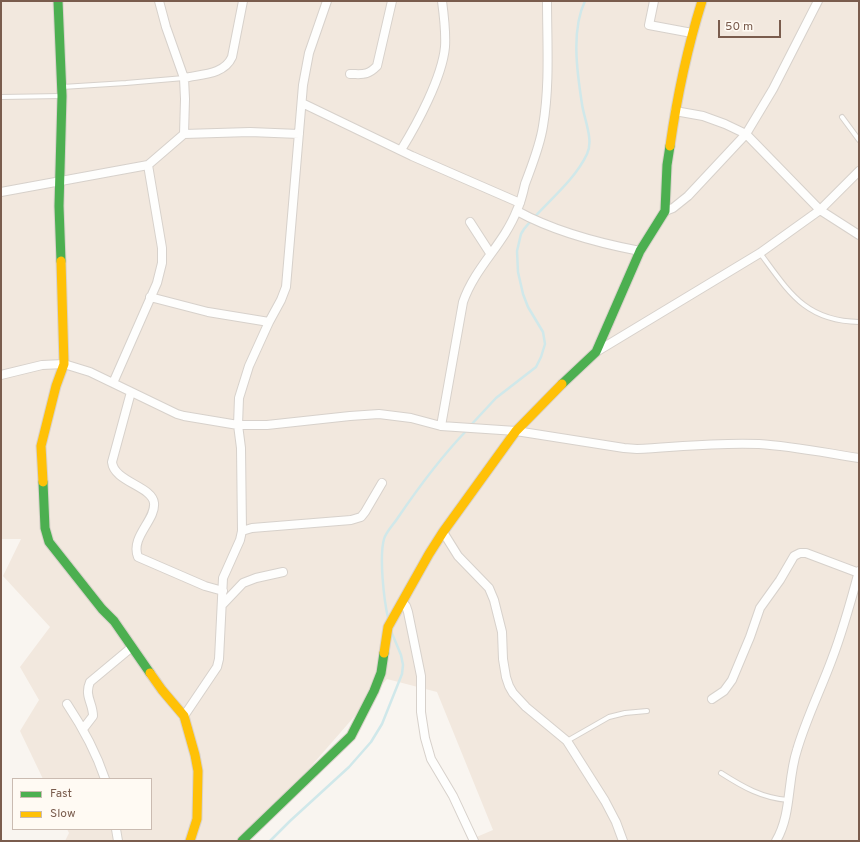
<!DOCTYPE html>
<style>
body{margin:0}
#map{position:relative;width:860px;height:842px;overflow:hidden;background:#f9f5f0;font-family:Overpass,sans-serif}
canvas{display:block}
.frame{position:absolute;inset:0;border:2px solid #7a5c4d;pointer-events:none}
.legend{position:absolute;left:12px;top:778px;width:140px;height:52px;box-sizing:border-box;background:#fffaf3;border:1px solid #cabbb1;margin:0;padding:5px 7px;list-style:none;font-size:12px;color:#7a5c4d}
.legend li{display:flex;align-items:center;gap:8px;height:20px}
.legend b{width:20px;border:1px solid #cabbb1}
.scale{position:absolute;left:718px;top:20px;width:63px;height:18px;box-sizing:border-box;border:2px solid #7a5c4d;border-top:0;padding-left:5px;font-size:12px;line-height:14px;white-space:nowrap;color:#7a5c4d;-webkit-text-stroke:3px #fffaf3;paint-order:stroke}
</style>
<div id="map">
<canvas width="860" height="842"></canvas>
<div class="frame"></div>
<ul class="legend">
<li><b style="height:5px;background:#4caf50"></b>Fast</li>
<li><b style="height:5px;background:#ffc107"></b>Slow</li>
</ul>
<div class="scale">50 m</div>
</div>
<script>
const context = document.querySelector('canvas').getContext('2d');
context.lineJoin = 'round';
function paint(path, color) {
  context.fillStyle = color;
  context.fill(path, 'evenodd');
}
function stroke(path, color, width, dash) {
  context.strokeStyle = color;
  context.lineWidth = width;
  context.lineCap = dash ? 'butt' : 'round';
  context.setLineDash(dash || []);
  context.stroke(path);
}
const residential = new Path2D(`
 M1 1H859V841H467L493 830 437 692 387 679 246 841H65L69 833 67 829H151V779H43L20 731 39 700 20 667 50 627 3 576 21 539H1Z`);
const stream = new Path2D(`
 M470 426 496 398 536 367 541 357 545 344 543 332 528 307 523 294 518 272 517 251 521 234 524 229C543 205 574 182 587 154 594 140 584 119 582 104 577 72 571 30 585 1
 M388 618C384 600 379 557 384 539 386 532 393 525 397 519 418 488 441 457 467 430
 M270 841 290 821 349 767 371 742 382 724 402 674 403 665 401 655 391 631`);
const lane = new Path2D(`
 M62 87 126 83 184 78
 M1 97 61 96
 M842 117 859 140
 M760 253C789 292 805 321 859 322
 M567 741 609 717 625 713 647 711
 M721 773C743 787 762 798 788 800`);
const street = new Path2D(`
 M159 1 166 27 184 78 185 99 184 134
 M654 1 649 25 692 33
 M350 74C363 74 367 76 377 66L392 1
 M184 78C201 74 224 75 232 57L243 1
 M302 103 412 156 520 203
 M675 111 703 116 725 124 746 134 820 210 859 235
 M401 150C417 124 442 78 445 47 446 32 444 16 442 1
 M1 192 148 165 184 134 250 132 299 134
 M517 211C555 232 598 243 640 251
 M665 211 673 208 688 196 746 134 773 89 818 1
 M470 222 490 253
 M150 297 208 312 269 322
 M596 352 760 253 820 210 859 171
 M1 375 42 365 64 364 90 372 177 414 184 416 238 425H267L350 416 379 414 411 418 441 426 516 431 624 448 637 449C677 447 718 442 759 444 792 446 826 453 859 458
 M113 383 157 283 162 263V248L148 165
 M131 392 112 462C114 482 152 486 154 503 156 520 130 537 138 557L205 586 223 591
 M441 426 463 302C475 267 504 244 517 210 521 202 523 193 525 184 532 165 540 146 543 126 550 85 547 42 547 1
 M242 531 252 528 351 520 361 517 365 512 382 483
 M443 532 458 556 489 588 494 600 502 632 503 659 506 677 509 686 513 693 526 707 567 741 605 801 616 822 623 841
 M402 602 406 606 408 612 421 676V712L425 738 431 759 453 796 474 841
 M223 604 243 583 256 578 283 572
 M712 699 724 691 732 680 750 637 760 608 780 580 794 556 800 553H806L859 573
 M67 704C83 728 96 752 105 779
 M184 716 217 667 219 659 223 578 240 540 242 531 241 448 238 425 239 398 249 366 269 322 281 300 286 287 303 85 309 53 327 1
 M83 729 93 716C93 703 84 696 90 682L132 647
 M116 829 118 841
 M776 841C792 814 787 780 797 750 806 719 821 689 832 659 843 630 851 601 859 571`);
const fast = new Path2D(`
 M58 1 62 96 59 206 61 261
 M562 384 596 352 640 251 665 211 667 165 670 146
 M43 482 45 528 49 542 102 609 114 621 150 673
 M242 841 351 736 374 691 381 673 384 653`);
const slow = new Path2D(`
 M670 146C677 97 687 49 702 1
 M43 482 41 446 56 386 64 364 61 261
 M384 653 388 627 429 554 443 532 516 431 562 384
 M150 673 162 690 184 716 195 755 198 771 197 819 190 841`);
paint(residential, '#f2e8de');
stroke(stream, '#d0e8ea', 2.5);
stroke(lane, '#d7d1cb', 6);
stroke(street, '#d7d1cb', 10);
stroke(fast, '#d9d2cb', 11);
stroke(slow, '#d9d2cb', 11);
stroke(lane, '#fefefd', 4);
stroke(street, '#fefefd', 8);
stroke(fast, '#4caf50', 9);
stroke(slow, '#ffc107', 9);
</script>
